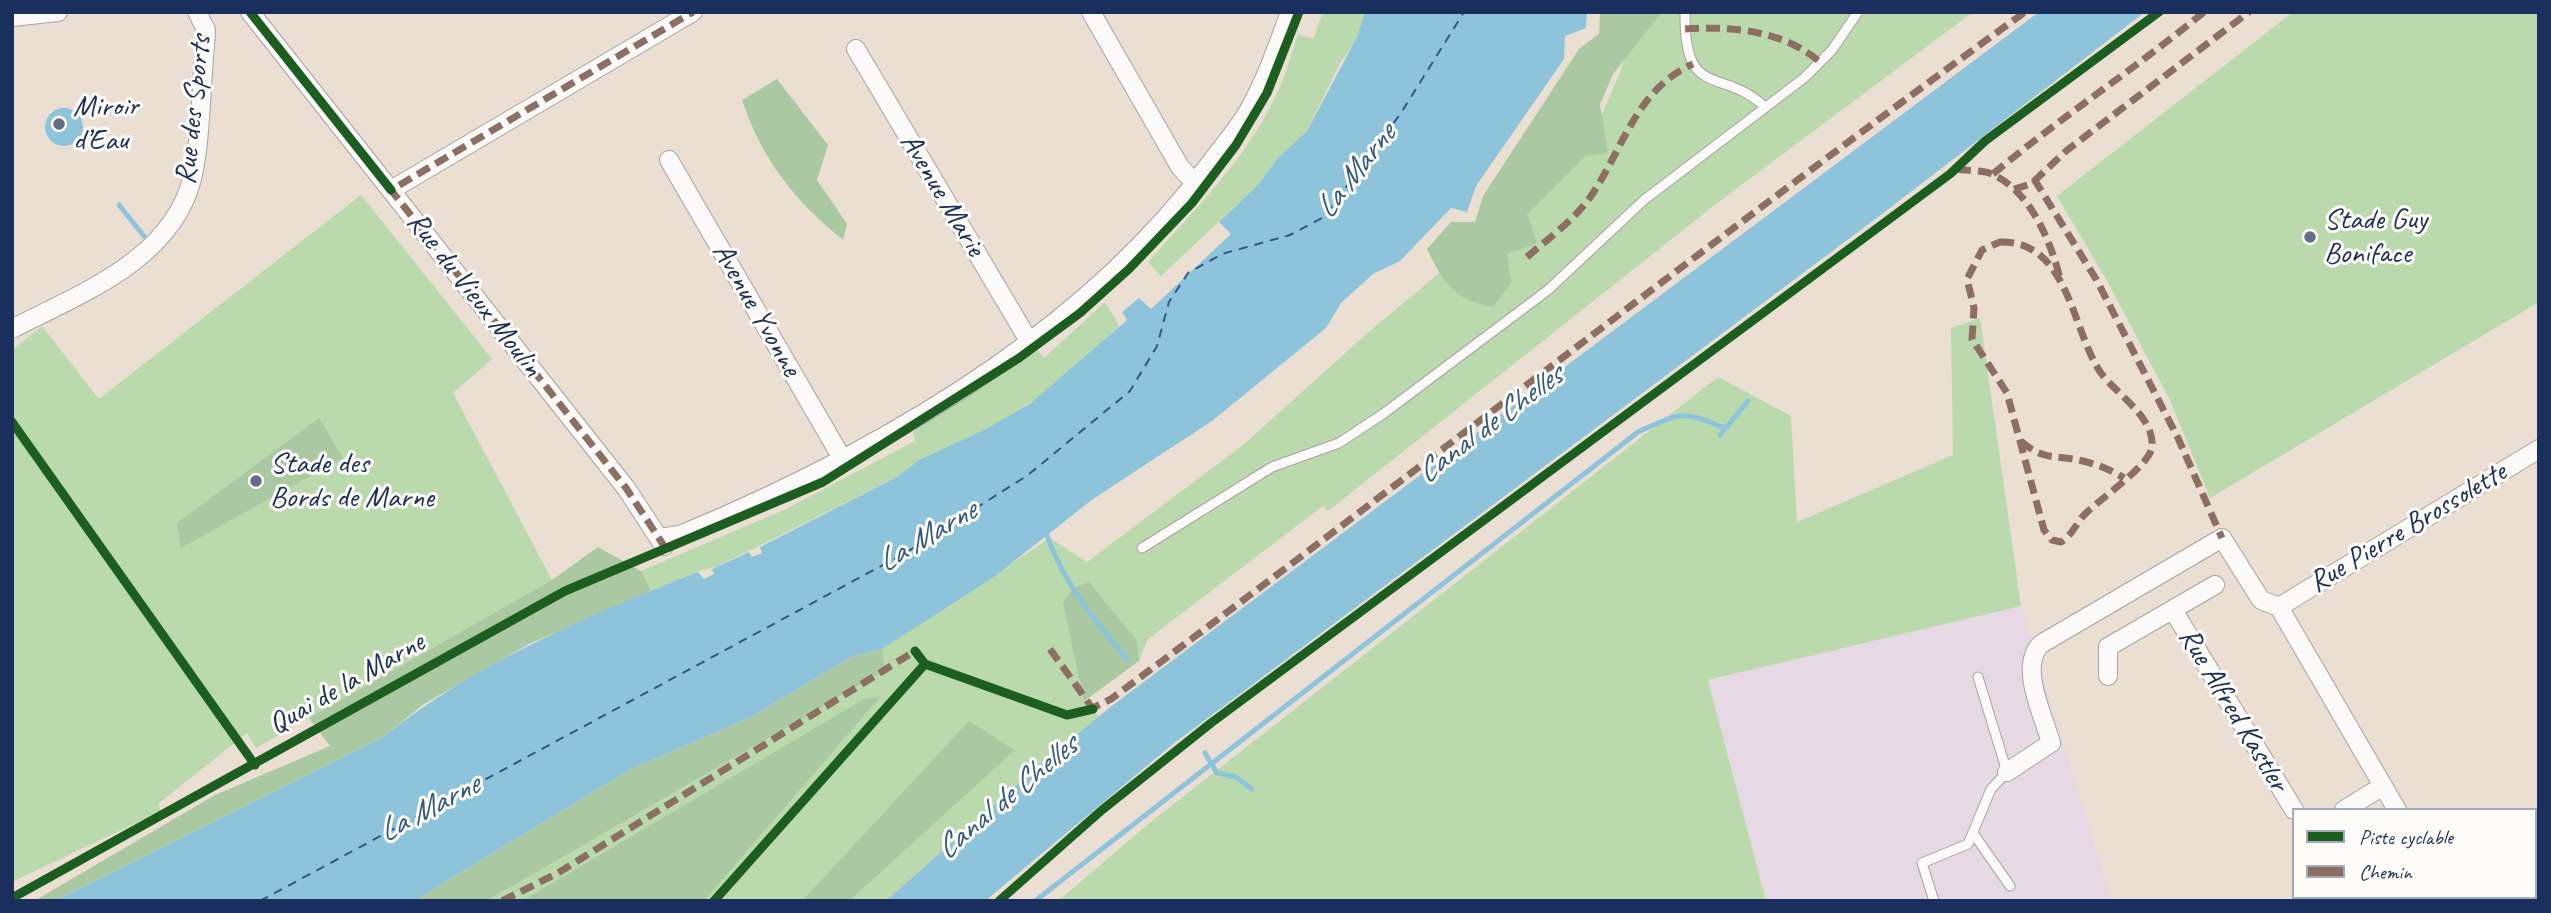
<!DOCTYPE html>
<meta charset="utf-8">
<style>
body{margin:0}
#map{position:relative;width:2551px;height:913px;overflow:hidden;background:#eadfd2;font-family:Caveat,sans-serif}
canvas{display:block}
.frame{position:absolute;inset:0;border:14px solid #1b2f5e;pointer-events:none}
.legend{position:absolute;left:2292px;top:808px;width:245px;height:91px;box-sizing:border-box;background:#fdfcf7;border:2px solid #a3aaba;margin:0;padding:9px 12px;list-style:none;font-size:21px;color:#1b2f5e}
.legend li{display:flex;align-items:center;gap:14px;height:35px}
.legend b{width:35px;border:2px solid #a3aaba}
</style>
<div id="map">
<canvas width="2551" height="913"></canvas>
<div class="frame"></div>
<ul class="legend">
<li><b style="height:9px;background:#1b5e20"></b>Piste cyclable</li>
<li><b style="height:9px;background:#8d6e63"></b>Chemin</li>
</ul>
</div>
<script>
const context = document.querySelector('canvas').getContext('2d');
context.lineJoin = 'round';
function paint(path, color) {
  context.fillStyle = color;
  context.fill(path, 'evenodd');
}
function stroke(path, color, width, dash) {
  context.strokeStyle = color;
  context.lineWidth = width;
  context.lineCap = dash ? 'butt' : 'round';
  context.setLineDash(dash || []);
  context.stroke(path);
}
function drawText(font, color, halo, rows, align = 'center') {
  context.font = font + ' Caveat,sans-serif';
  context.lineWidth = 6;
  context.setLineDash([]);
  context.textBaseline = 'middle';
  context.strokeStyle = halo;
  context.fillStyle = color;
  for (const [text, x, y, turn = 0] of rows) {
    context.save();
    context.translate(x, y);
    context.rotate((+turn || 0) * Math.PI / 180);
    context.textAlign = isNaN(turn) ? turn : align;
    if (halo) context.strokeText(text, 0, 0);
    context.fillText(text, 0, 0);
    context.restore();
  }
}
const built = new Path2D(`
 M2021 606 2112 901H1766L1708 680Z`);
const green = new Path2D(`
 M1323 12H1367L1362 33 1340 63 1307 131 1280 157 1257 186 1161 276 1148 262C1194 211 1247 158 1276 95 1286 76 1291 54 1298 34L1313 39Z
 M1638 12H1973L1716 204 1328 511 1323 506 1148 639 1139 661 1084 701 1099 717 1008 792 886 901H414L882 649 1050 538 1087 562 1243 445 1371 330 1491 230 1593 134 1620 73Z
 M2293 12H2539V302L2210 498 2170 400 2106 279 2057 196Z
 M361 195 492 359 453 393 552 580 256 748 247 733 158 804 161 811 12 882V350L42 326 99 399Z
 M1105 302 1119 325 1081 364 1043 395 989 428 919 460 897 477 761 545 713 568 698 571 677 584 651 591 641 571 786 509 915 441 913 432 1038 350 1044 358Z
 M1980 318 2021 606 1708 680 1766 901H1058L1147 825 1718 377 1791 416 1797 522 1953 455 1951 328Z`);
const forest = new Path2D(`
 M1600 12H1662L1613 74 1600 105 1608 153 1585 156 1527 214 1537 243 1507 254 1511 283 1493 307C1454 300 1444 284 1427 249L1451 222H1475L1483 196 1579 49 1599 34Z
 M777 79 828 145 817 180 847 224 843 240C794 200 762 160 742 100Z
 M319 418 343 458 181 548 177 523Z
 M598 547 641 571 651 591 529 644 424 704 383 737 55 901H34L215 795 330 746 309 718 552 580Z
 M1089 582 1137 641 1139 661 1084 701 1063 603 1072 589Z
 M882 649 885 670 511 887 485 901H414L629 770 751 717 851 657Z
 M880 697 704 901H522L864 699Z
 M969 721 1015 750 849 901H802Z`);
const water = new Path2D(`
 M1365 12H1587L1586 28 1565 36 1564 59 1476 186 1467 212 1451 208 1400 261 1373 274 1341 303 1326 328 1212 421 1093 499 994 577 882 649 851 657 751 717 629 770 414 901H55L383 737C477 662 587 616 698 572L704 579 714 574 712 569 749 552 752 557 762 553 760 547 897 477 919 460 986 429 1031 403 1127 320 1122 312 1139 298 1151 309 1231 234 1219 222 1257 186 1279 157 1307 131 1357 37Z
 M2039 12H2145L1878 217 1173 744 985 901H886L1008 792 1109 708Z
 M45 127a19 19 0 1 1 38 0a19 19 0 1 1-38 0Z`);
const stream = new Path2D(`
 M119 205 144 236
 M1720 435 1748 401
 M1045 530C1061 580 1094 619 1127 659
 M1205 753 1217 773 1236 777 1252 789
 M1035 901 1638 432C1682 412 1681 410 1725 428`);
const ferry = new Path2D(`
 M260 901 907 552 1028 475 1130 391 1157 346 1169 302 1188 273 1222 254 1290 235 1324 217 1401 113 1464 12`);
const service = new Path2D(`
 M1685 12C1684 101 1720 66 1764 106
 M1142 548 1272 467 1339 443 1383 414 1548 290 1644 200 1804 78 1832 50 1858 12
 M1973 833 2010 886
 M1934 901 1922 863 1968 844 1991 789 2007 772 1978 677`);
const minor = new Path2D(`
 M250 12 626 488 664 546
 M1091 12 1180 167 1195 183
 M12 17 58 12
 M856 49 1029 341
 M669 160 843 460
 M391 190 693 12
 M12 329C79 294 171 261 192 179 201 142 201 85 205 46L206 30 197 12
 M659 538 680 535C875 454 1080 338 1208 166 1222 147 1238 129 1249 110 1266 79 1278 45 1290 12
 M2279 607 2539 449
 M2279 607 2397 810
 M2173 610 2294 810
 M2108 676V647L2215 585
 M2007 772 2051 743C2044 716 2018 667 2041 644L2222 538 2261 600 2279 607
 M2344 810 2383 786
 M2345 897 2347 901
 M2450 897 2453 901`);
const quiet = new Path2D(`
 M1685 29C1733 26 1782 30 1820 62
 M1957 169C1967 171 1985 170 1994 175 2031 193 2050 240 2060 278
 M1993 174C2061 117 2135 69 2204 12
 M2034 179 2096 279 2178 438 2222 538
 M2014 189 2031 184 2066 151 2249 12
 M2000 242C2069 240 2072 332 2101 373 2116 394 2155 417 2152 447 2150 465 2100 499 2085 514 2076 523 2072 536 2061 542L2052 540 2044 530 2007 393 1972 339 1974 308 1967 279 1982 250Z
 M1527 257C1550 237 1576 219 1593 193 1624 146 1637 89 1693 64
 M2021 441C2044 462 2056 454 2083 461 2099 465 2111 470 2124 478
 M666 549 626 488 391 190 693 12
 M1050 649 1093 709
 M1087 711 1111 699C1417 472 1716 236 2025 12
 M502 901 558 873 915 651 919 656`);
const cycleway = new Path2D(`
 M250 12 391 190
 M12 422 255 765
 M915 651 925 664 1067 715 1093 709
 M12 898 565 591 823 482 1019 358 1080 313 1129 269 1192 203 1236 145 1267 93 1299 12
 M714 901 925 664
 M999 901 1102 810 1211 723 1950 174 1985 141 2159 12`);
const markers = [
 [59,124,7,"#636d87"],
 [2310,237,7,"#636d87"],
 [256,481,7,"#636d87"]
];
const poiNames = [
 ["Miroir",73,107],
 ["d’Eau",73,141],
 ["Stade Guy",2324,220],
 ["Boniface",2324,254],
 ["Stade des",270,464],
 ["Bords de Marne",270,498]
];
const streetNames = [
 ["Rue des Sports",194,110,-84],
 ["Avenue Marie",942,195,59],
 ["Rue du Vieux Moulin",474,295,52],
 ["Avenue Yvonne",756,310,60],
 ["Rue Pierre Brossolette",2408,528,-31],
 ["Quai de la Marne",347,684,-30],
 ["Rue Alfred Kastler",2233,710,59]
];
const waterNames = [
 ["La Marne",1356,172,-52],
 ["Canal de Chelles",1490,425,-37],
 ["La Marne",927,537,-31],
 ["Canal de Chelles",1007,798,-40],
 ["La Marne",429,809,-28]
];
paint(built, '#e6d9e4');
paint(green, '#badaad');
paint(forest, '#aac9a2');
paint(water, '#8dc4dc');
stroke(stream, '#8dc4dc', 5);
stroke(ferry, '#315885', 2, [9, 7]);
stroke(service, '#a7a3a2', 11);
stroke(minor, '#a7a3a2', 20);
stroke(service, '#fcfaf8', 9);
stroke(minor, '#fcfaf8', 18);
stroke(quiet, '#8d6e63', 7, [14, 7]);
stroke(cycleway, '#1b5e20', 9);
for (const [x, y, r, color] of markers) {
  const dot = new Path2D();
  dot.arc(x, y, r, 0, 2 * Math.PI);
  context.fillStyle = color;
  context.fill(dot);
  stroke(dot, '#fdfcf7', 2.5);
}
drawText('30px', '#1b2f5e', '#fdfcf7', poiNames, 'left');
drawText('30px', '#1b2f5e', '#fdfcf7', streetNames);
drawText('italic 32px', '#315885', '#fdfcf7', waterNames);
</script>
